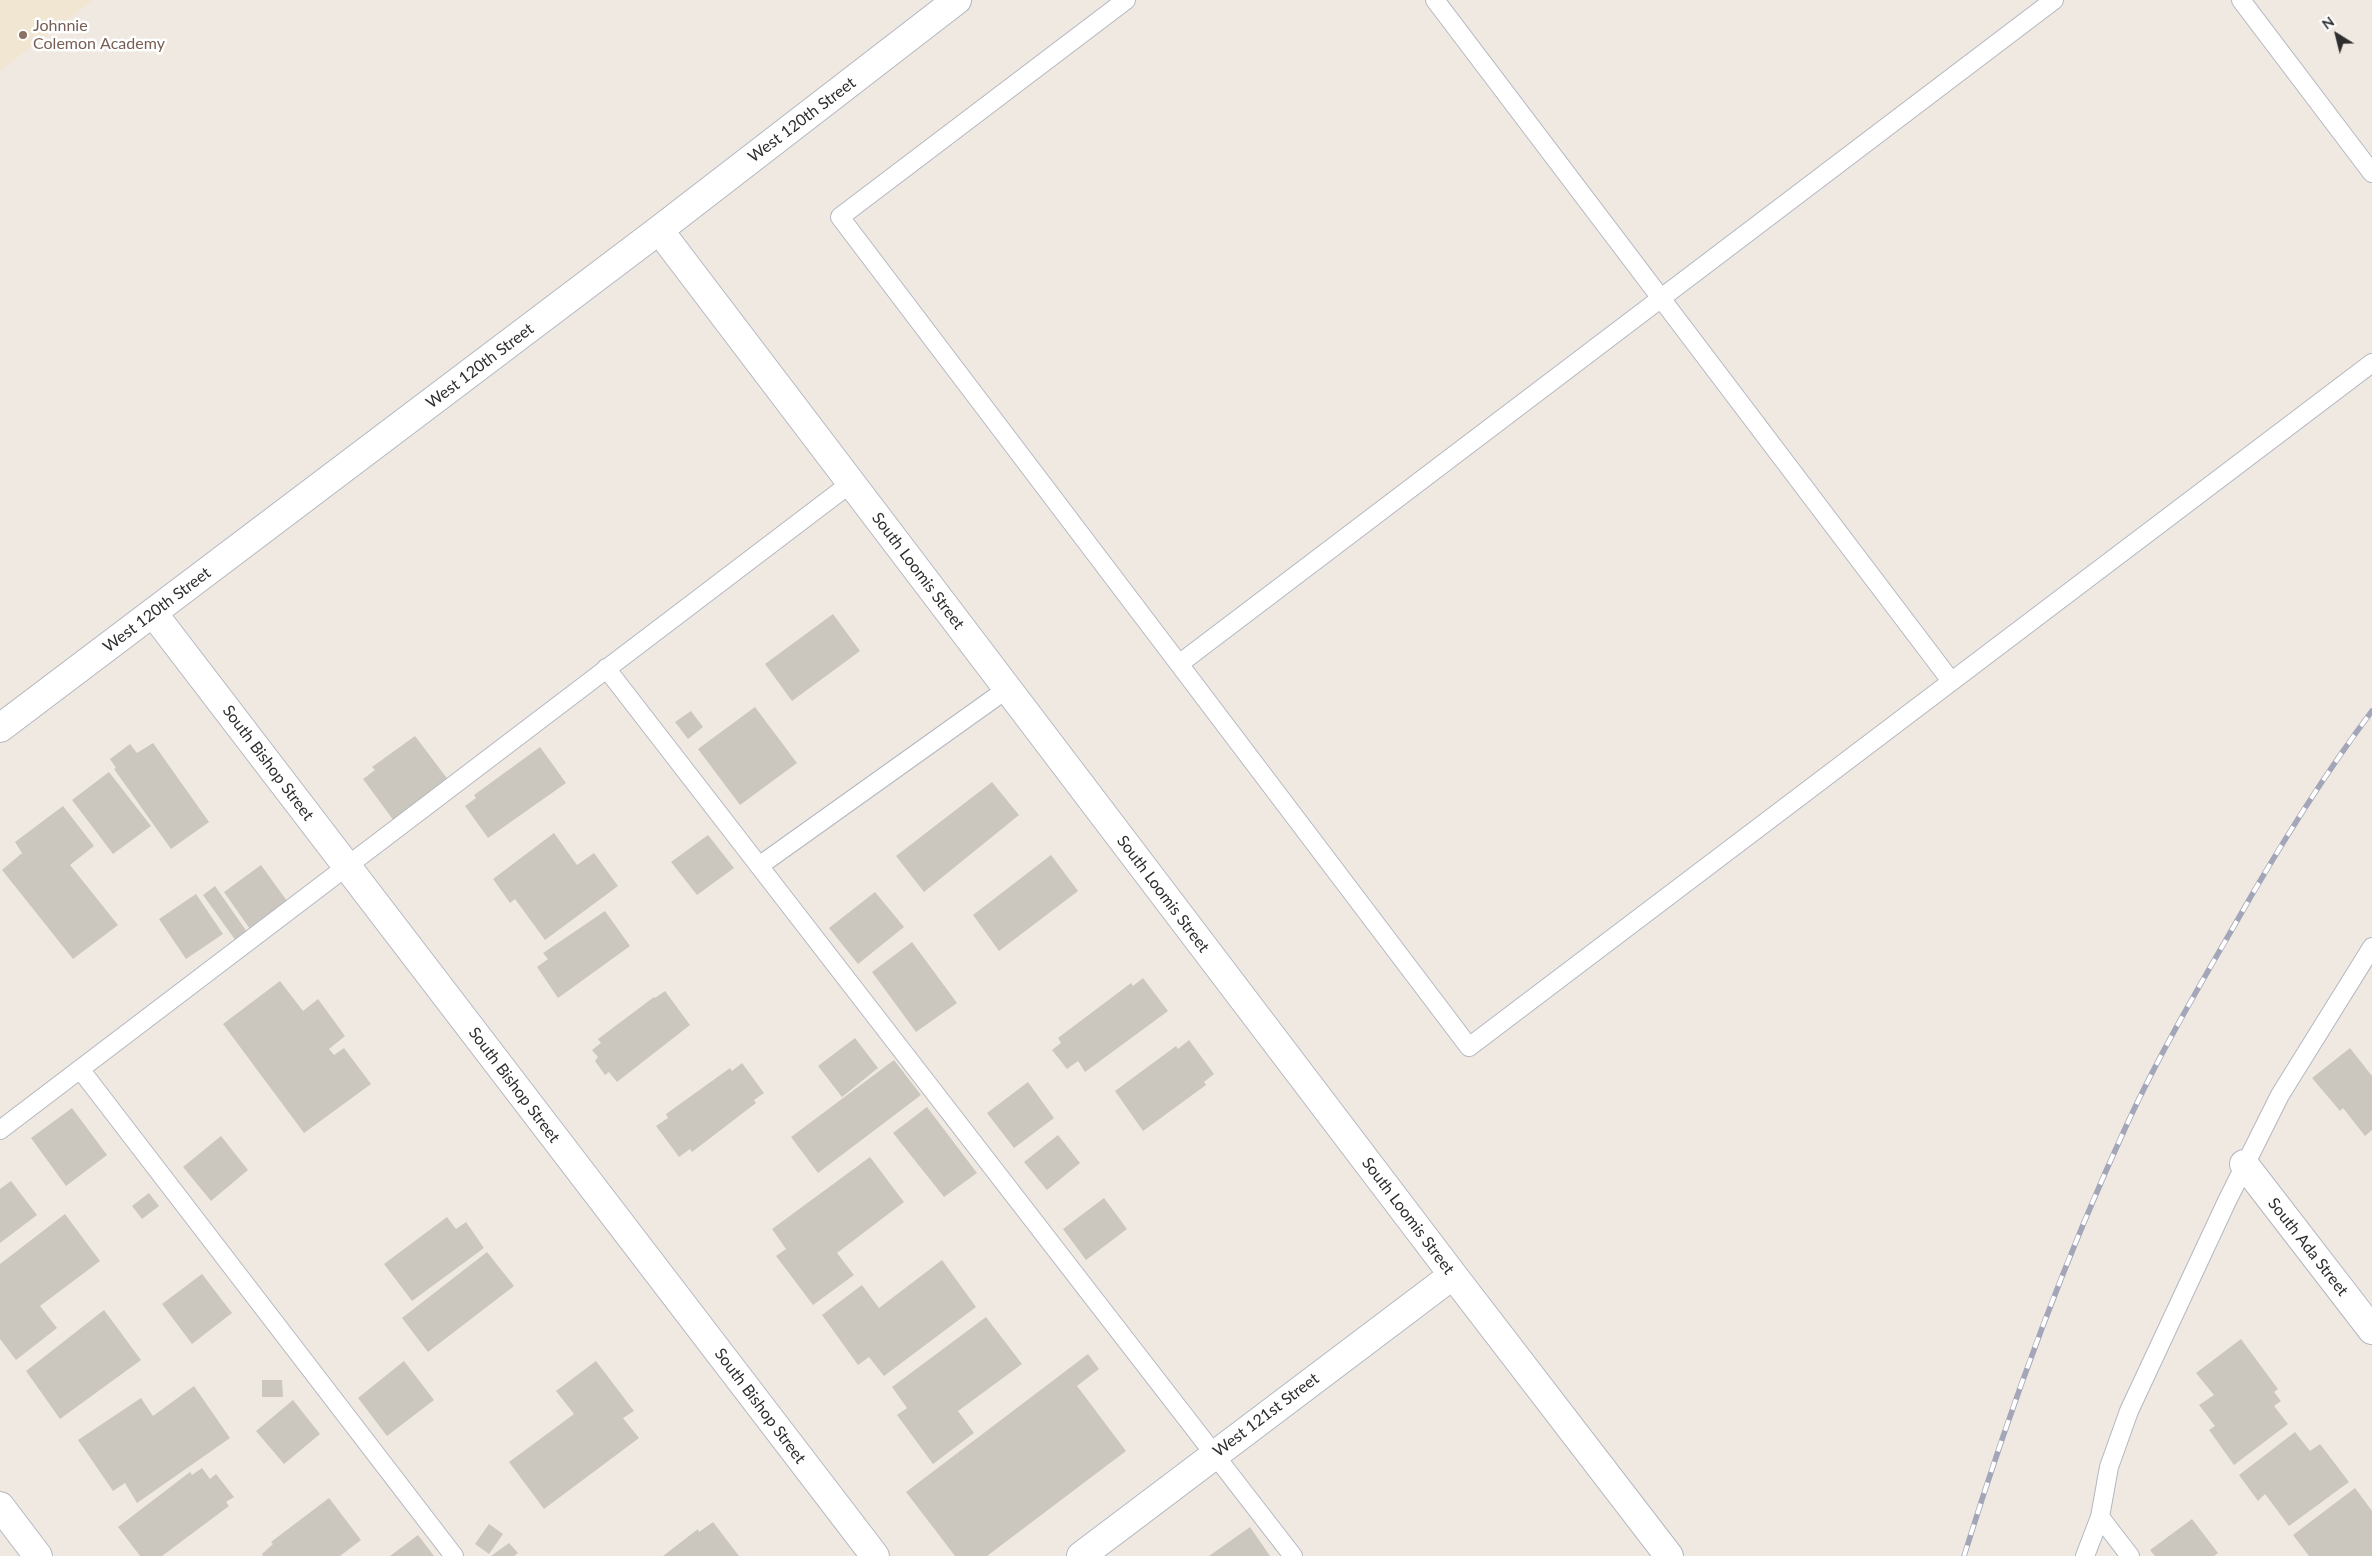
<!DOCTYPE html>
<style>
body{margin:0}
#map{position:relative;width:2372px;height:1556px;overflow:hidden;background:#efe9e1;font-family:Lato,sans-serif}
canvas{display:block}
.north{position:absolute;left:2312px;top:10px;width:50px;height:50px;-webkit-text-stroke:4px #fff;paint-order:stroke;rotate:324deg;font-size:14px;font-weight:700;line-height:20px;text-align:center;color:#2e2e2e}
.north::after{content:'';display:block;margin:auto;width:18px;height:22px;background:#2e2e2e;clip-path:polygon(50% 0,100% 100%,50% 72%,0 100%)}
</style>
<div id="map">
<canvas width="2372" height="1556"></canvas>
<div class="north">N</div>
</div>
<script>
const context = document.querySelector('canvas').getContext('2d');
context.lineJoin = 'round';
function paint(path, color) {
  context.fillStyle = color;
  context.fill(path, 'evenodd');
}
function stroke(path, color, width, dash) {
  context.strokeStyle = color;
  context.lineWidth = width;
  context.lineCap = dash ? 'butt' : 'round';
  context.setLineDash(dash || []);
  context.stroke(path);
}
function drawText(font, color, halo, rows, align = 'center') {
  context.font = font + ' Lato,sans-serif';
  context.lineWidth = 5;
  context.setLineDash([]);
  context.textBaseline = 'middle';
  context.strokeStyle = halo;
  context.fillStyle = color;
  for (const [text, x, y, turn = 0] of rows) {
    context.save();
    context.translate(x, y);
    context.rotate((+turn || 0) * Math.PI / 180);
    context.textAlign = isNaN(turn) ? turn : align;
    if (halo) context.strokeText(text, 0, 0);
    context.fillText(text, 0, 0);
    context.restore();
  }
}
const education = new Path2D(`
 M0 0H93L0 71Z`);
const building = new Path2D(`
 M833 614 860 651 792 701 765 664Z
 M755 707 797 763 740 805 698 749Z
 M691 711 703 727 688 739 675 722Z
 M415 736 449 781 394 821 363 779 375 770 372 767Z
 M153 743 209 822 171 849 114 769 116 768 110 759 130 744 137 753Z
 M540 747 566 783 488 838 465 806 476 798 474 795Z
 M109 772 151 826 113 854 72 800Z
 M992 782 1019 815 924 892 896 856Z
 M63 806 94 846 70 865 118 925 73 959 2 870 22 853 15 842Z
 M554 833 577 865 594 853 618 886 545 940 515 899 510 903 493 879Z
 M708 835 734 868 697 895 671 862Z
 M1051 855 1078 891 999 951 973 915Z
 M261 865 287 901 250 929 224 892Z
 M215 886 247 932 236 941 203 895Z
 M875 892 904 927 858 964 829 928Z
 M196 894 223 934 186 959 159 919Z
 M605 911 630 946 558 998 537 967 548 959 543 953Z
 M912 942 957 1003 916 1032 872 972Z
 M1143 978 1168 1011 1085 1072 1078 1061 1067 1069 1052 1050 1061 1043 1058 1038 1131 983 1133 986Z
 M280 981 303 1011 318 999 345 1036 329 1049 334 1055 344 1048 371 1084 304 1133 223 1024Z
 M665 991 690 1025 617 1082 609 1072 605 1075 595 1061 598 1057 592 1050 601 1043 598 1039 654 997 655 998Z
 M855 1038 878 1068 842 1097 818 1066Z
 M1189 1040 1214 1074 1204 1082 1206 1085 1143 1131 1115 1091 1176 1046 1178 1049Z
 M2350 1048 2372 1076V1130L2365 1136 2343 1108 2340 1111 2312 1078Z
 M894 1060 921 1095 818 1173 791 1137Z
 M742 1063 764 1093 754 1100 756 1103 692 1152 690 1149 679 1157 656 1126 668 1118 666 1114 730 1068 732 1071Z
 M1028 1082 1054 1118 1014 1148 987 1113Z
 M927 1107 977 1173 944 1197 893 1133Z
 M72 1108 107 1155 66 1186 31 1138Z
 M1058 1135 1080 1163 1047 1190 1024 1162Z
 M221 1136 248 1170 211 1201 183 1167Z
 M870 1157 904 1202 837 1253 854 1275 813 1305 776 1256 786 1249 772 1229Z
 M11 1181 37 1215 0 1243V1189Z
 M149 1193 159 1206 142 1219 132 1206Z
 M1104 1198 1127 1229 1086 1260 1063 1229Z
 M65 1214 100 1261 40 1306 57 1328 16 1360 0 1339V1264Z
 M447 1217 456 1229 466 1222 484 1248 412 1301 384 1264Z
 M487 1252 514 1286 428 1352 402 1318Z
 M942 1260 976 1307 884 1376 869 1357 858 1365 822 1315 862 1285 879 1308Z
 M202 1274 232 1313 192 1344 162 1304Z
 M104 1310 141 1360 60 1419 26 1371Z
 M986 1317 1022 1364 958 1411 974 1433 933 1464 897 1415 907 1408 892 1387Z
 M2241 1339 2278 1389 2274 1392 2281 1401 2274 1406 2288 1424 2234 1465 2209 1430 2215 1426 2199 1405 2214 1395 2196 1373Z
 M1088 1354 1099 1369 1077 1386 1126 1451 987 1556H955L906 1492Z
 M404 1361 434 1400 387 1436 358 1398Z
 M596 1361 634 1411 623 1418 639 1438 544 1509 509 1462 574 1414 556 1391Z
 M262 1380H282L283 1397H262Z
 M194 1386 230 1438 137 1503 125 1483 113 1491 78 1440 141 1398 153 1416Z
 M293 1400 320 1434 284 1464 256 1431Z
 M2295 1432 2310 1451 2320 1444 2349 1482 2289 1526 2265 1494 2258 1501 2239 1475Z
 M202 1468 210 1479 216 1474 234 1497 226 1502 229 1506 162 1556H140L118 1527 190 1472 192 1475Z
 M2355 1488 2372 1511V1556H2309L2293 1535Z
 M329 1498 361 1540 340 1556H263L262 1554 273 1544 271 1542Z
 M2192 1519 2218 1553 2214 1556H2155L2150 1550Z
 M713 1522 739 1556H663L698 1529 699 1532Z
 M489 1524 503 1534 489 1554 475 1544Z
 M1250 1527 1270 1556H1209Z
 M418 1535 434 1556H390Z
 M509 1543 518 1553 514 1556H491Z`);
const service = new Path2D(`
 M1126 0 840 217 1179 664 2054 0
 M1435 0 1951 681
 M2241 0 2372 173
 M1179 664 1469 1047 2372 363
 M606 668 1293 1556
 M759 866 1007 689
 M80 1069 454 1556
 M0 1130 851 483
 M2100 1517 2130 1556
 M2085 1556 2100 1517 2109 1467 2129 1411 2227 1201 2280 1095 2372 947`);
const minor = new Path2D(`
 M659 230 1453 1275 1669 1556
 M153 613 875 1556
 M0 728 659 230 957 0
 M2244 1164 2372 1330
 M0 1506 38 1556
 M1081 1556 1453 1275`);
const rail = new Path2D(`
 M1964 1556C2010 1408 2063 1263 2128 1122 2159 1055 2197 990 2234 926 2276 852 2321 779 2372 711`);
const markers = [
 [23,35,5,"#8d6e63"]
];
const educationNames = [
 ["Johnnie",33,26],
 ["Colemon Academy",33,44]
];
const streetNames = [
 ["West 120th Street",802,120,-37],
 ["West 120th Street",480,366,-37],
 ["South Loomis Street",918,571,53],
 ["West 120th Street",157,610,-37],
 ["South Bishop Street",268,763,53],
 ["South Loomis Street",1163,894,53],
 ["South Bishop Street",514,1085,53],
 ["South Loomis Street",1408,1216,53],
 ["South Ada Street",2308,1247,52],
 ["South Bishop Street",760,1406,53],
 ["West 121st Street",1266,1415,-37]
];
paint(education, '#f0e6d1');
paint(building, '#cbc7bf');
stroke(service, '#b4b7c1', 20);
stroke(minor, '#b4b7c1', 30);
stroke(service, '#fff', 18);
stroke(minor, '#fff', 28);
stroke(rail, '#a3a6b8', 5.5);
stroke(rail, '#fff', 4, [11]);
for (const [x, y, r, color] of markers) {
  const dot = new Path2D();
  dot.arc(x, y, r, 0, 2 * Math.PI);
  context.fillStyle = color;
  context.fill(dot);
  stroke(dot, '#fff', 2);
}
drawText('16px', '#785e54', '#fff', educationNames, 'left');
drawText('16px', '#2e2e2e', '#fff', streetNames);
</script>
